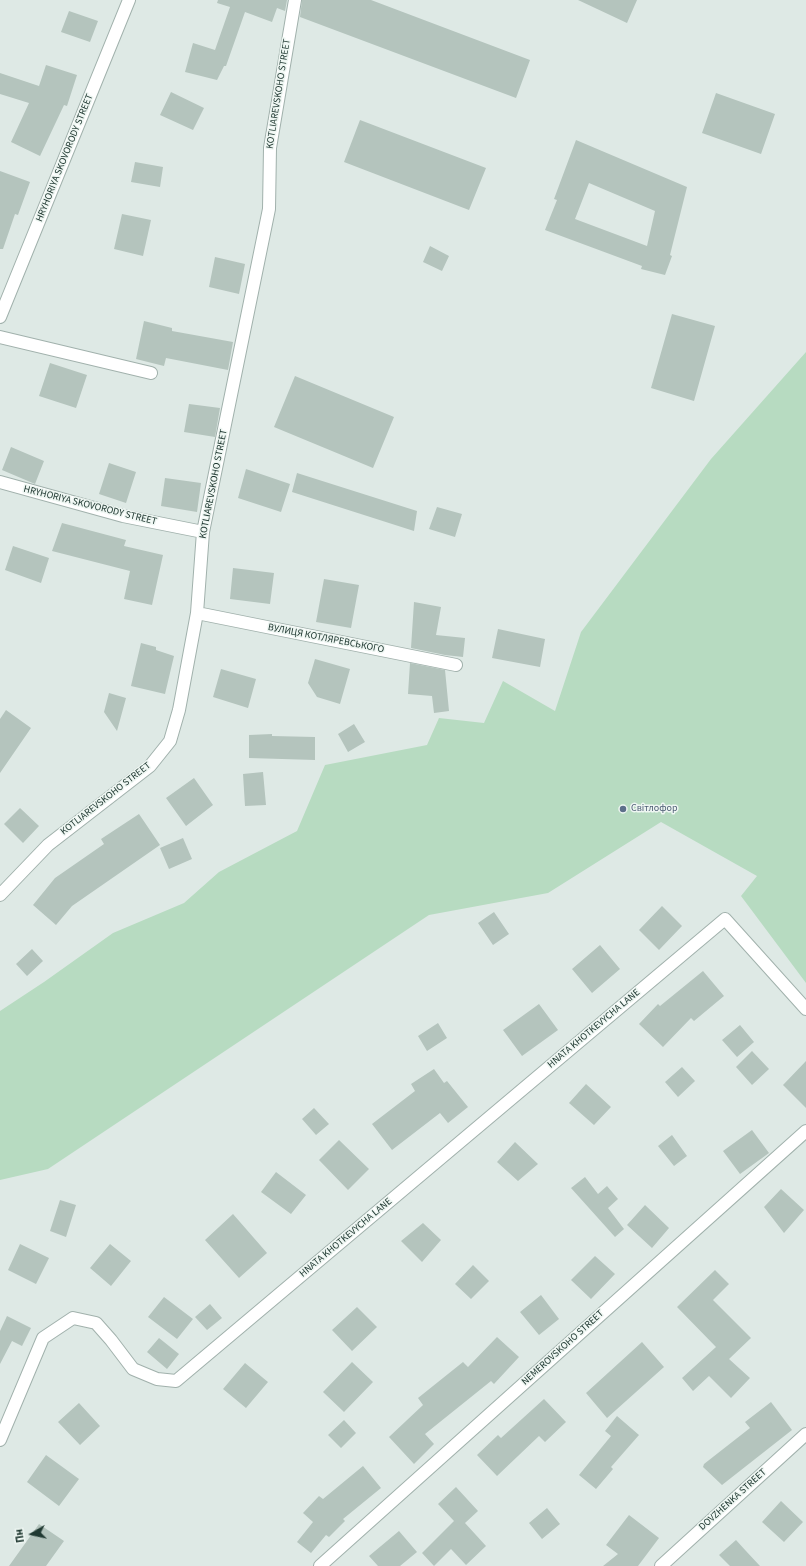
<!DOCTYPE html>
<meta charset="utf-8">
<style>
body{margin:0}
#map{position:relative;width:806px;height:1566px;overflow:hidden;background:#dee9e5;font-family:"Source Sans 3",sans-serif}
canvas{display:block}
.north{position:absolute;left:12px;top:1514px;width:40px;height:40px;-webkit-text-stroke:3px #eef6f2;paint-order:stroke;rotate:261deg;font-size:11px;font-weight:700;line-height:16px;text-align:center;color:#203932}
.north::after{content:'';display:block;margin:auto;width:14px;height:18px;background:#203932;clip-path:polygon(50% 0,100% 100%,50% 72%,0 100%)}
</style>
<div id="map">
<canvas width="806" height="1566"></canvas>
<div class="north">Пн</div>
</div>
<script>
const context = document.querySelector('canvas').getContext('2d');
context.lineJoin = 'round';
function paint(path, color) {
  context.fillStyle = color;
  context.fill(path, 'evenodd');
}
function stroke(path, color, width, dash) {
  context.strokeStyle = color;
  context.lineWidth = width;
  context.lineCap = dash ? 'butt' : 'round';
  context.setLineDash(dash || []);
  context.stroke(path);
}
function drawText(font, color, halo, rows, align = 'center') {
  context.font = font + ' "Source Sans 3",sans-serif';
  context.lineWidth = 3;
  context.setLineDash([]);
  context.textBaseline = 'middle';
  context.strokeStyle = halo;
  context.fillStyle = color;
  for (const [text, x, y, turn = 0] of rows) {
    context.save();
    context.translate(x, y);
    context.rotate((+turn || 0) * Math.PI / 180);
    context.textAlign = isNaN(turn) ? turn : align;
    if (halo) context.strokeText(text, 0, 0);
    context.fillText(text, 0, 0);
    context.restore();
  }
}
const green = new Path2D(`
 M806 352V983L741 896 757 876 661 822 548 893 429 915 48 1169 0 1180V1011L44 982 113 933 184 903 219 872 297 831 325 765 427 745 439 718 484 723 503 681 555 711 581 632 711 459Z`);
const building = new Path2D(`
 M218 0H287L285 11 277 8 272 22 245 12 226 66H224L217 80 185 72 193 43 215 50 230 7 217 3Z
 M302 0H371L530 60 516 98 300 17Z
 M578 0H637L627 23Z
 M69 11 98 21 90 42 61 32Z
 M46 65 77 75 67 106 64 105 40 156 11 142 29 103 0 94V73L39 86Z
 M171 92 204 108 193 130 160 115Z
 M716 93 775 114 761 154 702 133Z
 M360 120 486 168 469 210 344 162Z
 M576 140 687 187 670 255 672 256 665 275 641 269 642 266 545 230 557 200 554 199ZM589 183 655 211 647 246 575 219Z
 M135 162 163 167 160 187 131 182Z
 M0 171 30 182 18 215 15 214 3 249H0Z
 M122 214 151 220 143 256 114 249Z
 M430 246 449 256 442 271 423 262Z
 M215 257 245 264 239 294 209 287Z
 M672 314 715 326 694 401 651 388Z
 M144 321 172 328V331L233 342 228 370 166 358 164 366 136 359Z
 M50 363 87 375 76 408 39 396Z
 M295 376 394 417 373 468 274 427Z
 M189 404 220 408 215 437 184 432Z
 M11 447 44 461 35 484 2 470Z
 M109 463 136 472 126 503 99 494Z
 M246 469 290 484 281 512 238 498Z
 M297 473 417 511 414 531 292 492Z
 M165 478 201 483 197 512 161 506Z
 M437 507 462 514 455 537 429 529Z
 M62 523 126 540 124 546 163 555 152 605 124 599 130 571 52 551Z
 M13 546 49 558 41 583 5 570Z
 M233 568 274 573 270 604 230 599Z
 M324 579 359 585 351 628 316 622Z
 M414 602 441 607 436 635 465 638 463 657 445 655 411 648Z
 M498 629 545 639 540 667 492 658Z
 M141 643 156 647V650L174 656 165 694 131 686Z
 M315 659 350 669 340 704 317 697 308 683Z
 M410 663 445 670 449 711 434 713 432 696 408 694Z
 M221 669 256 679 248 708 213 697Z
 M109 693 126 698 117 731 104 712Z
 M6 710 31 728 0 773V719Z
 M354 724 365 742 348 752 338 734Z
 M272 734V736L315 737V760L249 758V735Z
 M263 772 266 805 245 806 243 774Z
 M194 778 213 805 186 826 166 798Z
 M20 808 39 826 23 843 4 824Z
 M139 814 160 845 72 906 56 925 33 905 55 878 104 844 101 839Z
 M183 838 192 859 169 869 160 848Z
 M662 906 682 926 659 950 639 930Z
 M494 912 509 934 493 945 478 923Z
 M600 945 620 969 592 993 572 969Z
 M32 949 43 961 27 976 16 964Z
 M703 971 724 996 694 1021 691 1018 663 1047 639 1024 658 1004 660 1006Z
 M539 1004 558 1030 522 1056 503 1030Z
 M438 1023 447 1038 427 1051 418 1036Z
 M740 1025 754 1042 737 1057 722 1040Z
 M752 1051 769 1069 752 1085 736 1067Z
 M806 1061V1108L783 1085Z
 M682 1067 695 1081 678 1097 665 1082Z
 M434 1069 444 1083 447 1081 468 1107 448 1123 440 1113 392 1150 372 1124 415 1091 411 1084Z
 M586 1084 611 1107 594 1125 569 1103Z
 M314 1108 329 1124 316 1135 302 1119Z
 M752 1130 769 1153 740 1174 723 1151Z
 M672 1135 687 1156 674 1166 658 1146Z
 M339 1140 369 1169 348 1190 319 1160Z
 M515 1142 538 1164 518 1181 497 1162Z
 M276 1172 306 1195 291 1214 261 1192Z
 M585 1177 598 1194 607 1186 618 1199 608 1208 624 1229 615 1237 571 1188Z
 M781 1189 804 1210 784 1233 764 1207Z
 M60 1200 76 1205 66 1237 50 1231Z
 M645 1205 669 1228 652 1248 627 1225Z
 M233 1214 267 1253 239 1278 205 1240Z
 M423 1223 441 1240 422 1262 401 1241Z
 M20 1244 49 1258 36 1284 8 1270Z
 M110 1244 131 1261 111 1286 90 1268Z
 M595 1256 615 1274 591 1299 571 1280Z
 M473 1265 489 1281 471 1299 455 1284Z
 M715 1270 729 1284 713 1300 751 1338 729 1359 750 1378 731 1398 709 1376 693 1391 682 1378 716 1347 677 1307Z
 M541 1295 559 1319 539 1335 520 1312Z
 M164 1297 193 1319 177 1339 148 1317Z
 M210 1304 222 1318 207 1330 195 1317Z
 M357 1307 377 1327 352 1351 332 1330Z
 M7 1316 31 1328 22 1346 12 1341 0 1364V1331Z
 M497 1337 519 1357 494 1384 491 1381 425 1434 434 1444 414 1464 389 1437 423 1405 418 1398 463 1362 468 1367Z
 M159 1338 179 1354 167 1369 147 1352Z
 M642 1342 664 1367 607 1418 586 1393Z
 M352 1362 373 1382 344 1412 323 1392Z
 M245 1363 268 1382 246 1408 223 1389Z
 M544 1399 566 1422 545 1442 539 1436 497 1476 477 1455 498 1435 501 1438Z
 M771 1402 792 1430 722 1485 703 1467 704 1464 750 1428 745 1422Z
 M79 1403 100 1426 80 1445 58 1422Z
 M617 1416 639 1435 611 1467 613 1469 596 1489 579 1475 611 1436 605 1431Z
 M344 1420 356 1433 341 1448 328 1435Z
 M46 1455 79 1479 59 1506 27 1482Z
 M363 1466 381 1488 343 1519 345 1521 329 1537 326 1535 311 1553 297 1542 313 1522 303 1513 319 1496 323 1499Z
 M456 1487 478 1511 465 1523 486 1546 466 1565 451 1549 434 1566 422 1553 454 1521 438 1504Z
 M781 1501 803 1522 784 1542 762 1522Z
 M547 1508 560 1524 542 1539 529 1523Z
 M629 1515 659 1538 638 1566H603L618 1554 606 1545Z
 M39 1524 64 1541 46 1566H9Z
 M399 1531 417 1552 400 1566H378L369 1556Z
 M736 1540 746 1551 760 1566H730L719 1555Z`);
const minor = new Path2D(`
 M0 337 151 373
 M0 482 123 516 203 532
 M197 613 456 665
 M0 895 48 845 150 766 170 741 179 710 197 613 203 532 269 209 270 148 295 0
 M0 1440 43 1338 73 1318 96 1323 111 1340 133 1369 157 1379 176 1381 725 919 806 1009
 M320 1566 806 1131
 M661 1566 806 1434`);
const tertiary = new Path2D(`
 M0 317 129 0`);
const markers = [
 [623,809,4,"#5c6f8a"]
];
const streetNames = [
 ["KOTLIAREVSKOHO STREET",279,94,-81],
 ["HRYHORIYA SKOVORODY STREET",65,158,-68],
 ["KOTLIAREVSKOHO STREET",214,484,-79],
 ["HRYHORIYA SKOVORODY STREET",90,506,14],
 ["ВУЛИЦЯ КОТЛЯРЕВСЬКОГО",326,639,11],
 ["KOTLIAREVSKOHO STREET",106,799,-38],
 ["HNATA KHOTKEVYCHA LANE",594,1029,-40],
 ["HNATA KHOTKEVYCHA LANE",346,1238,-40],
 ["NEMEROVSKOHO STREET",563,1348,-42],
 ["DOVZHENKA STREET",733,1500,-42]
];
const serviceNames = [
 ["Світлофор",631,809]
];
paint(green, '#b7dbc1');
paint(building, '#b4c4bd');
stroke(minor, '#a1b1ac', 14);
stroke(tertiary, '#a1b1ac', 14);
stroke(minor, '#fff', 12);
stroke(tertiary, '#fff', 12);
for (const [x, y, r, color] of markers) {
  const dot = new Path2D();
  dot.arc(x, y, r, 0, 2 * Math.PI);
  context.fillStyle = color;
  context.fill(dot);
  stroke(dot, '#eef6f2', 1.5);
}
drawText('10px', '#203932', '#eef6f2', streetNames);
drawText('10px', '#4e5e75', '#eef6f2', serviceNames, 'left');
</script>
